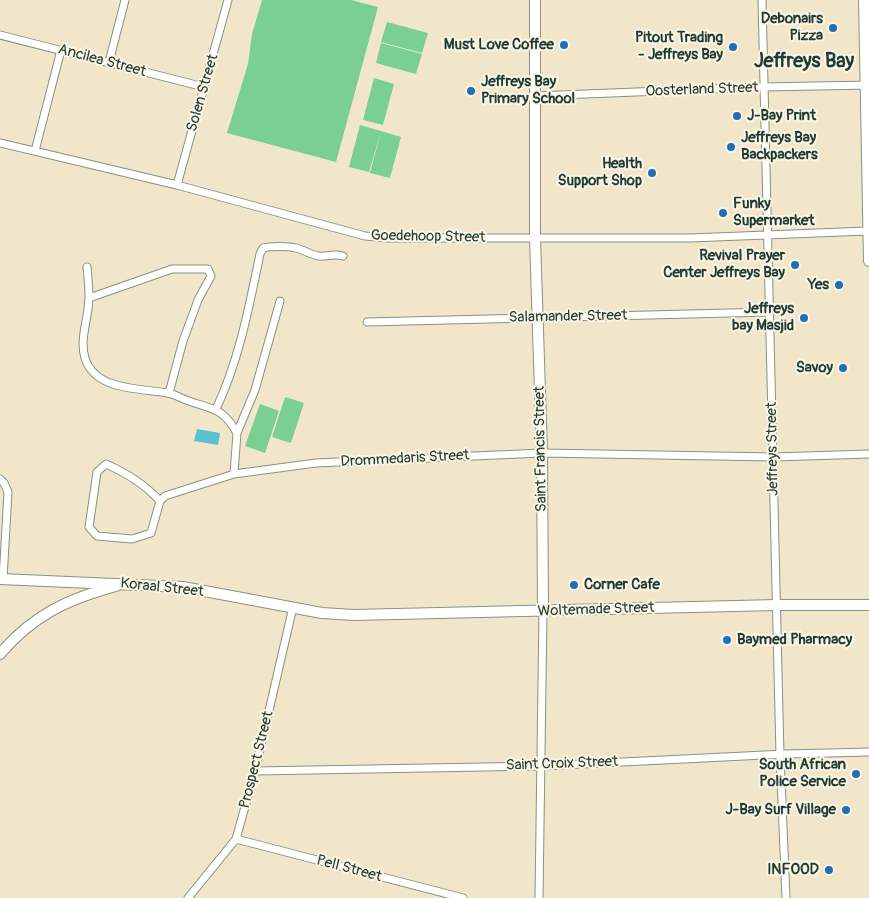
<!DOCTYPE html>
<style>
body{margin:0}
canvas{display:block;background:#f2e6ca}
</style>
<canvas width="869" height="898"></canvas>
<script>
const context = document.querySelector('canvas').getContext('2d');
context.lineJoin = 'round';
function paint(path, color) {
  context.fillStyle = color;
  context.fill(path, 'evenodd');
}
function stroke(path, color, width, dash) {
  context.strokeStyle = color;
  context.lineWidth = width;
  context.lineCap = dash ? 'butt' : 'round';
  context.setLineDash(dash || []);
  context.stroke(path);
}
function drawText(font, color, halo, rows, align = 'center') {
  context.font = font + ' Pangolin,sans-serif';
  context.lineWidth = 4;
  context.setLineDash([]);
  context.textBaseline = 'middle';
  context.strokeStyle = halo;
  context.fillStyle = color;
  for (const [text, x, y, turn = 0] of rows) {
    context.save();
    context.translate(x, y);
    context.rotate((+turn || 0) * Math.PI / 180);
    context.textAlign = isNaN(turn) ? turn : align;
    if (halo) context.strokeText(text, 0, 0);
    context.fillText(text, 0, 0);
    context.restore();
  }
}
const green = new Path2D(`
 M262 0H351L378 7 336 162 227 133 248 64 252 34Z
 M387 22 428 33 422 53 381 42Z
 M381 43 422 54 416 74 376 63Z
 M374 78 394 84 383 125 363 120Z
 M360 125 381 131 369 172 349 167Z
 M381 131 401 137 390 178 370 173Z
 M285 397 304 403 291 443 272 437Z
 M260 404 279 411 265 453 245 446Z`);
const water = new Path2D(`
 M197 429 220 433 218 445 194 441Z`);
const street = new Path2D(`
 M762 0 780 755 786 898
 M0 35 204 87
 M109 62 125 0
 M535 96 763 87 869 85
 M0 143 177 185 365 236 388 238H690L867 231
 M35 151 61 50
 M177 185 228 0
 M87 267C88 277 89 287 89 297 89 318 79 338 85 358 95 391 140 388 167 393 175 394 182 399 189 401 214 410 223 408 237 433
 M89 298 172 269H208L211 276 198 300 183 341 169 393
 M367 322 770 312
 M216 409C239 361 249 307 260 254L263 248C271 246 288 246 296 248 304 250 311 255 319 256 328 257 333 253 343 256
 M234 474 237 433 255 390 280 301
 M0 479 4 483 8 492 3 579
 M160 501C144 484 128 474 106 464L97 472 89 527 97 536 132 539 151 533 160 501 165 496 234 474 316 463 542 453 774 457 869 454
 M255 771 541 766 785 754 869 752
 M236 839 463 898
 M188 898 236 839 255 771 293 607
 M539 898 543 611`);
const secondary = new Path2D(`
 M535 0V238L542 453 543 611
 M864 0 869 261
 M0 579 183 587 322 613 354 615 777 605H869
 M0 654C33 615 68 599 116 586`);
const markers = [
 [833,28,5,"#1f6fb2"],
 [564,45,5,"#1f6fb2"],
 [733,47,5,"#1f6fb2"],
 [471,91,5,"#1f6fb2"],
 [737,116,5,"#1f6fb2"],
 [731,147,5,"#1f6fb2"],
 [652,173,5,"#1f6fb2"],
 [723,213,5,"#1f6fb2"],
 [795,265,5,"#1f6fb2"],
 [839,285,5,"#1f6fb2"],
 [804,318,5,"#1f6fb2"],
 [843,368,5,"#1f6fb2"],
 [574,585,5,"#1f6fb2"],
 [727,640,5,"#1f6fb2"],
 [856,774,5,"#1f6fb2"],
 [846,810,5,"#1f6fb2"],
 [829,870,5,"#1f6fb2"]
];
const poiNames = [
 ["Debonairs",823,19],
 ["Pizza",823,36],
 ["Pitout Trading",723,38],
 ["- Jeffreys Bay",723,55],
 ["Must Love Coffee",554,45],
 ["Jeffreys Bay",481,82,"left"],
 ["Primary School",481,99,"left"],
 ["J-Bay Print",747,116,"left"],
 ["Jeffreys Bay",741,138,"left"],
 ["Backpackers",741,155,"left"],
 ["Health",642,164],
 ["Support Shop",642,181],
 ["Funky",733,204,"left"],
 ["Supermarket",733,221,"left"],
 ["Revival Prayer",785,256],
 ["Center Jeffreys Bay",785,273],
 ["Yes",829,285],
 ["Jeffreys",794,309],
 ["bay Masjid",794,326],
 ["Savoy",833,368],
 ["Corner Cafe",584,585,"left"],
 ["Baymed Pharmacy",737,640,"left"],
 ["South African",846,765],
 ["Police Service",846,782],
 ["J-Bay Surf Village",836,810],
 ["INFOOD",819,870]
];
const streetNames = [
 ["Ancilea Street",102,61,15],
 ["Oosterland Street",702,90,-2],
 ["Solen Street",203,93,-74],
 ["Goedehoop Street",428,237,1],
 ["Salamander Street",568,317,-1],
 ["Saint Francis Street",541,449,-91],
 ["Jeffreys Street",773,449,-91],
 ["Drommedaris Street",405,459,-3],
 ["Koraal Street",162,588,6],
 ["Woltemade Street",596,610,-2],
 ["Prospect Street",257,760,-76],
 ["Saint Croix Street",562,764,-2],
 ["Pell Street",349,869,15]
];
const districtNames = [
 ["Jeffreys Bay",804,62]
];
paint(green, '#7acf93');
paint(water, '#57c3d1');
stroke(street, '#88927f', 9);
stroke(secondary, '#88927f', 12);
stroke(street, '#fff', 7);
stroke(secondary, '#fff', 10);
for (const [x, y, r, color] of markers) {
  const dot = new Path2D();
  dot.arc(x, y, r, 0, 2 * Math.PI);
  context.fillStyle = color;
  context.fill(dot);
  stroke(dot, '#fcf5e5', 2);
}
drawText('bold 15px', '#1f3d34', '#fcf5e5', poiNames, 'right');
drawText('15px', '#1f3d34', '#fcf5e5', streetNames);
drawText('bold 20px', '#1f3d34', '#fcf5e5', districtNames);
</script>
